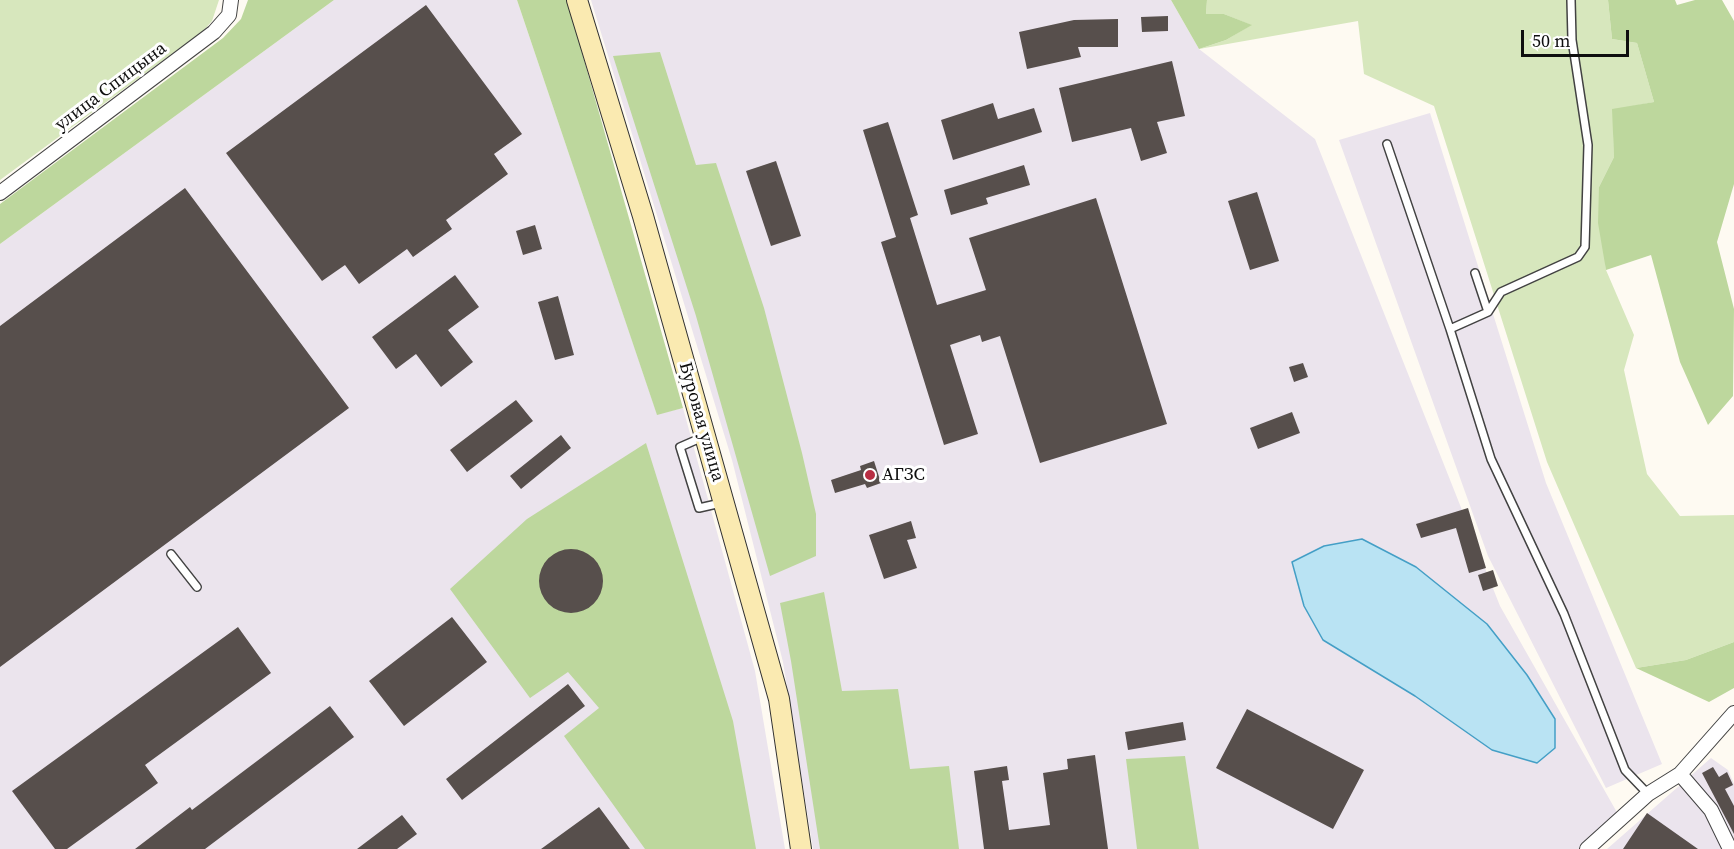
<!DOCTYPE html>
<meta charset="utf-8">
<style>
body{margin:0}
#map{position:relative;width:1734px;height:849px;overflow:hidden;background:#fefaf2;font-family:"Source Serif 4",serif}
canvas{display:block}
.scale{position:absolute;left:1521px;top:30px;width:108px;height:27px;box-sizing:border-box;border:3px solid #0f0f0f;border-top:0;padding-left:8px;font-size:18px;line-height:21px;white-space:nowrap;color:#0f0f0f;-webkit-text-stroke:4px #fff;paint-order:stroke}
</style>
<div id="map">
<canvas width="1734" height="849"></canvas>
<div class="scale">50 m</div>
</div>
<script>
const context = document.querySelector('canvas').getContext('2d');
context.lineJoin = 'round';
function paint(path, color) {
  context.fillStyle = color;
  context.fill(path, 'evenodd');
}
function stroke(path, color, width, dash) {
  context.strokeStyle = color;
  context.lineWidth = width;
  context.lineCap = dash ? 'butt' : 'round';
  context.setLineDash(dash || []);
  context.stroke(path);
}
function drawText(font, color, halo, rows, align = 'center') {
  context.font = font + ' "Source Serif 4",serif';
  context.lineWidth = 6;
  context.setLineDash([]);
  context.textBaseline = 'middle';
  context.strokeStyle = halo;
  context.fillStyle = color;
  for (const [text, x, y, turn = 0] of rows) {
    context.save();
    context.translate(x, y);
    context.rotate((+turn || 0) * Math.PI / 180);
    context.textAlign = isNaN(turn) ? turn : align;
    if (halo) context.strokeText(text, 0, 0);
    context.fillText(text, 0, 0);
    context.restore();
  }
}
const industrial = new Path2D(`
 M334 0H517L657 414 683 408 755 671 785 849H0V244Z
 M591 0H1171L1199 49 1315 139 1500 606 1623 823 1593 849H813L783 662 732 460Z
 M1430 113 1546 483 1662 764 1606 788 1488 556 1339 140Z
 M1711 758 1728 770 1734 784V849H1607Z`);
const green = new Path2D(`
 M0 0H219L212 21 203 31 0 180Z
 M1207 0H1608L1612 39 1637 43 1654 102 1613 110 1614 157 1599 187 1606 270 1634 335 1624 370 1647 474 1680 516 1734 515V642L1686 660 1636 668 1547 462 1434 106 1364 74 1358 21 1199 49 1226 40 1251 25 1224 14H1206Z`);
const forest = new Path2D(`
 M248 0H334L0 244V204L223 38 241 19Z
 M517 0H567L683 408 657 415Z
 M1171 0H1207L1206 14H1224L1252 25 1226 40 1199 49Z
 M1608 0H1675L1677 5 1695 0H1722L1734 21V184L1717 242 1734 309 1733 396 1708 425 1680 362 1651 255 1606 270 1598 223 1599 187 1614 157 1612 109 1654 102 1637 43 1612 39Z
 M660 52 696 165 716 163 764 308 802 453 816 514V556L770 576 696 316 613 56Z
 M646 443 733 721 756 849H645L564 736 599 708 568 672 530 698 450 589 527 519Z
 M824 592 842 691 898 689 910 769 949 766 959 849H820L791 661 780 603Z
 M1734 642V688L1709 702 1636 668 1686 660Z
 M1185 756 1199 849H1137L1126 759Z`);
const water = new Path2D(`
 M1362 539 1416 567 1487 624 1527 675 1555 719V748L1537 763 1492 750 1415 696 1323 640 1304 606 1292 562 1324 546Z`);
const building = new Path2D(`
 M426 5 522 134 494 154 508 174 446 220 452 229 413 257 407 249 359 284 345 265 322 281 226 153Z
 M1168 16V31L1142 32 1141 17Z
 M1118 19V47H1078L1081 57 1027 69 1019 32 1074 20Z
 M1172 61 1185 116 1157 122 1167 153 1141 161 1131 128 1072 142 1059 88Z
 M993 103 998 119 1034 108 1042 132 953 160 941 120Z
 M888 122 918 215 910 218 937 305 986 290 969 238 1096 198 1167 424 1040 463 1000 336 982 342 980 335 950 345 978 434 944 445 881 242 896 237 863 130Z
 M776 161 801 236 771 246 746 171Z
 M1024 165 1030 185 986 198 988 204 951 215 944 190Z
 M185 188 349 408 0 667V326Z
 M1257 192 1279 261 1250 270 1228 201Z
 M535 225 542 249 523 255 516 231Z
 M455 275 479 307 448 330 473 362 441 387 416 354 396 369 372 337Z
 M558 296 574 355 555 360 538 302Z
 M1303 363 1308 377 1294 382 1289 367Z
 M516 400 533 421 467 472 450 450Z
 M1292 412 1300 433 1258 449 1250 428Z
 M561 435 571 448 521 489 510 476Z
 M874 461 881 483 867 488 865 484 835 493 831 480 861 470 860 466Z
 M1468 508 1486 568 1469 573 1456 528 1421 538 1416 524Z
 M911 521 916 538 907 540 917 568 884 579 869 535Z
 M539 581a32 32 0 1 1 64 0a32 32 0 1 1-64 0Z
 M1493 570 1498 586 1483 591 1478 575Z
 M452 617 487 662 404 726 369 681Z
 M238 627 271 673 145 765 158 783 67 849H55L12 791Z
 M568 684 585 706 462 800 446 779Z
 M330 706 354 737 205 849H135L190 807 192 810Z
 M1247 709 1364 770 1333 829 1216 768Z
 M1183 722 1186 740 1128 750 1125 732Z
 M1095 755 1108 849H984L974 771 1007 766 1009 780 1002 781 1009 830 1050 825 1043 773 1068 769 1067 759Z
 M1713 767 1719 777 1727 772 1733 785 1725 789 1734 806V834L1702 773Z
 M599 807 630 849H541Z
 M1647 813 1698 849H1623Z
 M402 815 417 834 397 849H357Z`);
const service = new Path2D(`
 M1387 144 1450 329 1491 459 1564 614 1625 770 1648 794
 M1475 273 1488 312
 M1450 329 1488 312 1501 292 1578 257 1585 247 1588 145 1572 40 1571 0
 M703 437 680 447 699 508 721 503
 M171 554 197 587`);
const minor = new Path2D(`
 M0 193 214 32 229 15 231 0
 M1680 774 1711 810 1730 849
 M1587 849 1648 794 1680 774 1734 713`);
const secondary = new Path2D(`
 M577 0 643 216 779 699 801 849`);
const markers = [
 [870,475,6,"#b82e43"]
];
const streetNames = [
 ["улица Спицына",111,87,-37],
 ["Буровая улица",701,422,74]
];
const poiNames = [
 ["АГЗС",882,475]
];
paint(industrial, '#ebe4ed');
paint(green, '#d7e7bd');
paint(forest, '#bdd79d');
paint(water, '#b9e3f3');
stroke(water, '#449fc6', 1.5);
paint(building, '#574f4c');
stroke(service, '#424242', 10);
stroke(minor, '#424242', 16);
stroke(secondary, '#313131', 22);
stroke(service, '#fff', 7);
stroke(minor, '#fff', 14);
stroke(secondary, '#faeab1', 20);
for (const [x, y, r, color] of markers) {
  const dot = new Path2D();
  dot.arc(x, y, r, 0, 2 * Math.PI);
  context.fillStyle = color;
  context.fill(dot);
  stroke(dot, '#fff', 2);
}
drawText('18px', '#0f0f0f', '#fff', streetNames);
drawText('18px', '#0f0f0f', '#fff', poiNames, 'left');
</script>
